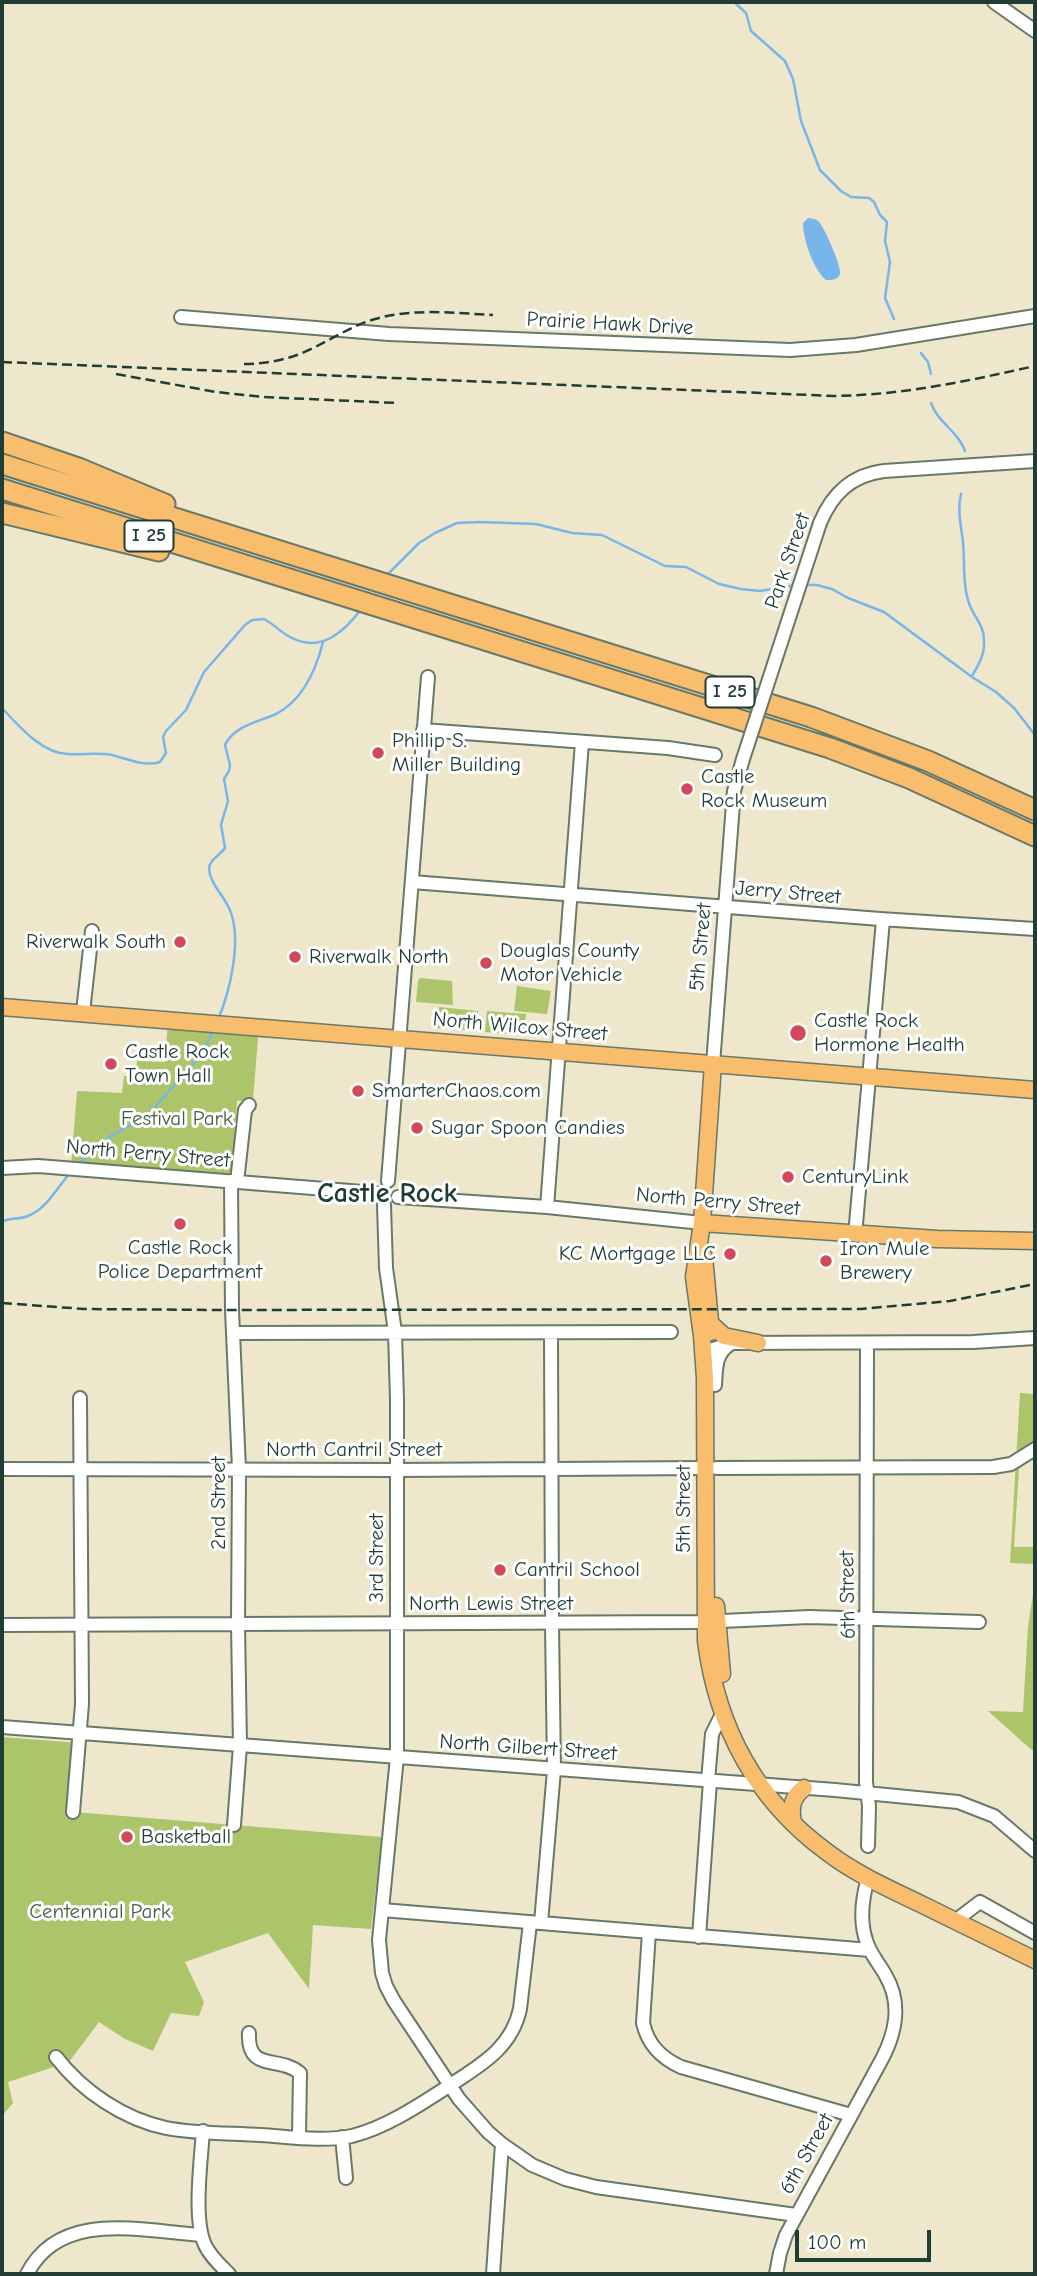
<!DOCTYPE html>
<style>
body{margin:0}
#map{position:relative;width:1037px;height:2276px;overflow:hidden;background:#efe7cc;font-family:"Comic Neue",sans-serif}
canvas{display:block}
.frame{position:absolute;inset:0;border:4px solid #1f3d34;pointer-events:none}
.scale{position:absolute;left:795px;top:2230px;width:136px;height:32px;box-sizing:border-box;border:4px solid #1f3d34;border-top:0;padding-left:9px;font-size:21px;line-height:24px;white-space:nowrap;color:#1f3d34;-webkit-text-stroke:5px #fff;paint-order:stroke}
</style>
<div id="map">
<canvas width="1037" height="2276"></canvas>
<div class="frame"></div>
<div class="scale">100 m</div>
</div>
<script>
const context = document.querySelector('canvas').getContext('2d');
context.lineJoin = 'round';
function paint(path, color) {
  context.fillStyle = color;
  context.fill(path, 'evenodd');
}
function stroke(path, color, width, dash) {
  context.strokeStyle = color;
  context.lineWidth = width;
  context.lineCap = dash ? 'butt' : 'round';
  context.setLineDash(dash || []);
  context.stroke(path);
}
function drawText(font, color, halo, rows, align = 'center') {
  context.font = font + ' "Comic Neue",sans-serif';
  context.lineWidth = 6;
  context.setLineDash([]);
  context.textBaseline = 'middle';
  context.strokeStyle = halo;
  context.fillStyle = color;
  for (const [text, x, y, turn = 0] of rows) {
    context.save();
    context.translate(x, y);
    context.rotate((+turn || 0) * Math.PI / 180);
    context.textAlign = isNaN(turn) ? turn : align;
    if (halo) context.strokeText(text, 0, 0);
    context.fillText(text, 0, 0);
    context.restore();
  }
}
const green = new Path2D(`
 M420 978 452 981 453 1005 416 1002 418 981Z
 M517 986 551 991 547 1014 514 1011Z
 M439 1007 478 1011 477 1031 437 1028Z
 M487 1011 526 1014 524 1035 485 1032Z
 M168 1019 259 1026 253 1100 237 1101 231 1181 71 1168 77 1091 122 1093 124 1076H135L137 1061 165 1062Z
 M1020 1393 1035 1394V1441L1020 1453 1014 1547H1035V1564L1010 1563Z
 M1035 1582V1753L988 1711 1023 1712 1028 1626Z
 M2 1737 80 1743 74 1812 382 1837 371 1929 313 1925 309 1989 268 1933 185 1962 204 2002 199 2016 171 2013 153 2051 125 2039 99 2022 69 2062 8 2082 13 2103 2 2116Z`);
const water = new Path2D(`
 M808 218C813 219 815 218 819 222 824 227 842 267 840 274 838 280 832 280 826 280 813 269 803 239 803 223Z`);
const stream = new Path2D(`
 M734 2 746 13 751 31 785 61 793 79 801 121 820 170 841 191 851 197 869 198 874 202 880 215 887 222 885 241 890 262 885 298 894 319
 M921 353 928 362 931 374
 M931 403C938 423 958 431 965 451
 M961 494C957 510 961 525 963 542 965 563 962 585 970 606 975 618 984 626 984 640 985 654 979 664 972 676
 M387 575 419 543 435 533 457 523 480 522 536 524 572 533 602 535 665 566 686 567 719 584 741 589 760 591 796 585
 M806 585H817L832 589 848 598 884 612 972 677 996 692 1014 708 1035 735
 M2 708C18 725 42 754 68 754 82 755 98 752 112 755 127 759 145 767 160 762L166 753 163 737 166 731 186 710 204 672 245 625 252 620 264 619C274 624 281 633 292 638 322 653 345 631 362 608
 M218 1020C230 991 243 938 229 908 223 895 210 883 209 869 209 860 220 855 225 848L221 825 228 801 224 779 229 771 230 765 225 745C234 726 258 722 276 714 303 700 316 670 323 642
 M78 1165 112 1135 147 1116 203 1053 214 1029
 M2 1222C10 1217 19 1220 28 1216 48 1208 57 1187 71 1172`);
const minor = new Path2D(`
 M994 2 1035 31
 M181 317 389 334 790 350 856 345 1035 316
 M820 523C832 494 851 475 884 471L1035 461
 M423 730 668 748 715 755
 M412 882 880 919 1035 929
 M83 1012 92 931
 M713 1064 734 791 743 759
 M2 1168 38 1166 375 1193
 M231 1181 232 1310 239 1469 238 1624 240 1746 234 1825
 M388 1181 428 677
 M237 1182 245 1110 249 1105
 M398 1197 547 1207 702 1223
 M384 1205 386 1268 395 1332 397 1400V1757L379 1940 382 1973 386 1986 394 2001 459 2099 488 2132 502 2144 532 2165 565 2179 596 2187 796 2215
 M547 1207 582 742
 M855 1235 883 920
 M234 1333 671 1332
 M867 1343 866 1782 869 1806 868 1846
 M706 1367 708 1359 713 1349 733 1343 973 1342 1035 1338
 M715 1385C716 1370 715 1354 729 1345
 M716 1468 993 1467 1011 1464 1035 1449
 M2 1469 396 1470 706 1468
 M2 1625 700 1622 809 1617 979 1622
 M2 1727 835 1790 958 1802 994 1816 1035 1851
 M708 1781 712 1734 722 1714
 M73 1812 82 1704 80 1398
 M382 1910 870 1950
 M955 1921 980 1902 1035 1933
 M541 1923 554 1770 552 1624 551 1333
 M649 1932 643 2023C648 2045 661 2058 681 2067L851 2115
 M699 1937 710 1781
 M249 2033C247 2073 279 2055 300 2073L299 2137
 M56 2057C83 2092 124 2119 166 2128 197 2134 230 2133 261 2135 291 2137 323 2142 352 2136 388 2127 424 2102 455 2082 484 2063 512 2046 520 2009L530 1923
 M203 2131C201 2160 193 2220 205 2245 210 2256 220 2265 229 2274
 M342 2137 346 2178
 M27 2274C60 2209 142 2231 201 2235
 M493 2274 502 2144
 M776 2274 780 2253 786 2235 882 2059C896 2032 902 2004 886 1976 880 1965 871 1955 867 1943 859 1922 862 1899 868 1878`);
const major = new Path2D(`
 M2 1007 1035 1090
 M713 1064 702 1223 694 1277 702 1336 705 1378 706 1641C717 1727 756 1800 827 1852 857 1875 892 1890 925 1906 962 1924 999 1942 1035 1960
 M702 1223 937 1239 1035 1241
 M704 1257 711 1332
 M710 1323 724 1336 758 1343
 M716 1606 722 1674
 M793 1822C790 1808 792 1797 804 1788`);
const highway = new Path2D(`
 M2 442 81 469 165 504
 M2 464 811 717 928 761 1035 810
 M2 489 830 748 909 778 1035 836
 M2 513 159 551`);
const rail = new Path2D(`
 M2 362 834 396C903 395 968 381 1035 366
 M244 364C262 364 280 361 297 355 324 345 347 327 375 319 413 308 454 313 493 315
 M116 374 216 392 263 397 398 403
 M2 1303 84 1309 220 1310 860 1309 950 1301 1035 1284`);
const minorBridge = new Path2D(`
 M743 759 820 523`);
const markers = [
 [378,753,7,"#d1495b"],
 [687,789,7,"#d1495b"],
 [180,942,7,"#d1495b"],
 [295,957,7,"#d1495b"],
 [486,963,7,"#d1495b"],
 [798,1033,9,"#d1495b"],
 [111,1064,7,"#d1495b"],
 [358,1091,7,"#d1495b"],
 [417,1128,7,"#d1495b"],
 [788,1177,7,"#d1495b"],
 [180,1224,7,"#d1495b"],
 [730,1254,7,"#d1495b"],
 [826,1261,7,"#d1495b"],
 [500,1570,7,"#d1495b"],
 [127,1837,7,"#d1495b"]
];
const shields = [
 [149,536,49],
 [730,692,49]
];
const shieldNames = [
 ["I 25",149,536],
 ["I 25",730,692]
];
const streetNames = [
 ["Prairie Hawk Drive",610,324,3],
 ["Park Street",788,561,-71],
 ["Jerry Street",788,893,5],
 ["5th Street",701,947,-85],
 ["North Wilcox Street",520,1027,5],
 ["North Perry Street",148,1154,5],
 ["North Perry Street",718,1202,5],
 ["North Cantril Street",354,1450],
 ["2nd Street",219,1503,-90],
 ["5th Street",684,1509,-90],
 ["3rd Street",377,1558,-90],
 ["6th Street",848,1595,-91],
 ["North Lewis Street",491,1604],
 ["North Gilbert Street",528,1748,4],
 ["6th Street",807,2154,-61]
];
const poiNames = [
 ["Phillip S.",392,741],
 ["Miller Building",392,765],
 ["Castle",701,777],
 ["Rock Museum",701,801],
 ["Riverwalk South",166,942,"right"],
 ["Douglas County",500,951],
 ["Motor Vehicle",500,975],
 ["Riverwalk North",309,957],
 ["Castle Rock",814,1021],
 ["Hormone Health",814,1045],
 ["Castle Rock",125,1052],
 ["Town Hall",125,1076],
 ["SmarterChaos.com",372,1091],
 ["Sugar Spoon Candies",431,1128],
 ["CenturyLink",802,1177],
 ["Castle Rock",180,1248,"center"],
 ["Police Department",180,1272,"center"],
 ["Iron Mule",840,1249],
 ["Brewery",840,1273],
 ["KC Mortgage LLC",716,1254,"right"],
 ["Cantril School",514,1570],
 ["Basketball",141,1837]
];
const parkNames = [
 ["Festival Park",177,1119],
 ["Centennial Park",100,1912]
];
const districtNames = [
 ["Castle Rock",387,1194]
];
paint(green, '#adc56a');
paint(water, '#78b5ea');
stroke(stream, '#78b5ea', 2.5);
stroke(minor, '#687869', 16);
stroke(major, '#687869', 19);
stroke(highway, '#687869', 23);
stroke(minor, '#fff', 12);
stroke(major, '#f9be6d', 16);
stroke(highway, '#f9be6d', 19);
stroke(rail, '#1f3d34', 2.5, [10, 5]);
stroke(minorBridge, '#687869', 16, []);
stroke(minorBridge, '#fff', 12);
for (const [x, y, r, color] of markers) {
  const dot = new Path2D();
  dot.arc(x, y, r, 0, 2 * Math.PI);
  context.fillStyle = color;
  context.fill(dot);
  stroke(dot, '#fff', 2.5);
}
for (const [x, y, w] of shields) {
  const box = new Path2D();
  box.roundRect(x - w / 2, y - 15.5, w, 31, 5);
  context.fillStyle = '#fff';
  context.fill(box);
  stroke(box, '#1f3d34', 2);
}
drawText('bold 19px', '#1f3d34', null, shieldNames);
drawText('21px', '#1f3d34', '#fff', streetNames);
drawText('21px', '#1f3d34', '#fff', poiNames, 'left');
drawText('21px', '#425f42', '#fff', parkNames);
drawText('bold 28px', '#1f3d34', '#fff', districtNames);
</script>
